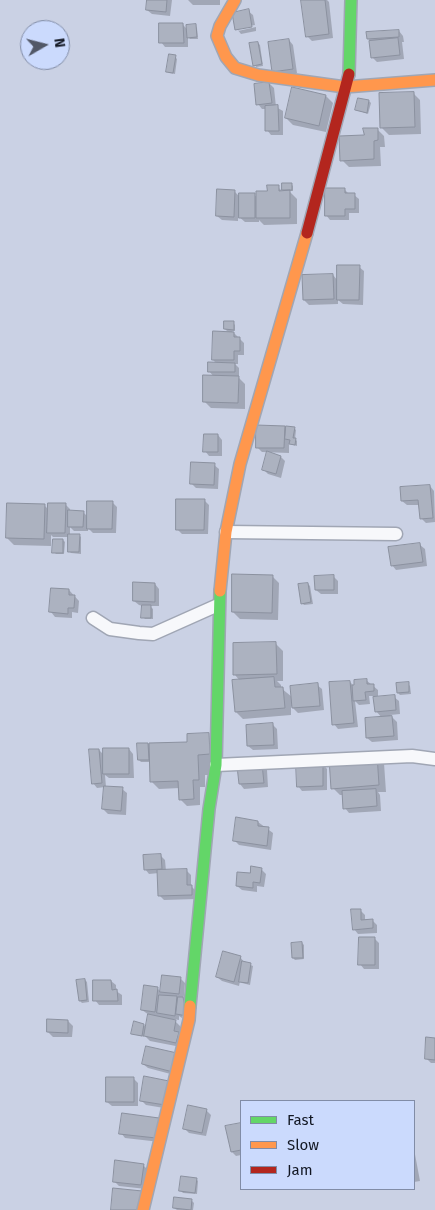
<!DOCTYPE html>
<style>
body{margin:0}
#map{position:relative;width:435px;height:1210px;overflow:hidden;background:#cad1e4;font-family:"Fira Sans",sans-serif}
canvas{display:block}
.legend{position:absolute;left:240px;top:1100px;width:175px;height:90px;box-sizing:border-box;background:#cbdafd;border:1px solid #818ca6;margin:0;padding:6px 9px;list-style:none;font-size:15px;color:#121723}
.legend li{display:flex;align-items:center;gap:10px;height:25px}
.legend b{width:25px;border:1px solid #818ca6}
.north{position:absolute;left:20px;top:20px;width:50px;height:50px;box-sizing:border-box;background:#cbdafd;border:1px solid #818ca6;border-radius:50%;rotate:82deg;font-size:14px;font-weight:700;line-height:20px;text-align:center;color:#121723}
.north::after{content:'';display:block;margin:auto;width:18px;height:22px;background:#525867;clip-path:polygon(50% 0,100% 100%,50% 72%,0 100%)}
</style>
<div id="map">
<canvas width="435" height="1210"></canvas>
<ul class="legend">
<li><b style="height:6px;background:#63d668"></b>Fast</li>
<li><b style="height:6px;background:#ff974d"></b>Slow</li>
<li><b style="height:6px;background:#b3261e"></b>Jam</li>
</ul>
<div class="north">N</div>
</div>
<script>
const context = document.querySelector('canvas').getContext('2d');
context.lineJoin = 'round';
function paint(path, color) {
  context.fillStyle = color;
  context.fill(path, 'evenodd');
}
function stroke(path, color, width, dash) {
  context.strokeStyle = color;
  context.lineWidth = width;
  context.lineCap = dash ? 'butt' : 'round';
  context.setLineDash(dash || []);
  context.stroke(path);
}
const shadow = new Path2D(`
 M148 0H172L170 16 152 14 147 10Z
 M188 0H220V5H193Z
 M303 0H327L329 2 333 38 312 41 307 36Z
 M248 11 253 15 255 25 238 28V31L256 27V31L241 34 237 29Z
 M183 25 187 29 195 26 197 28 198 39H190L188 37V47H165L161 42Z
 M399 31 403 36 404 42H402L404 59 377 62 372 57 371 41 368 39Z
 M289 40 293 45 297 73 278 76Z
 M258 43 260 45 263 66 256 67Z
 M175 57 177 59 175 74 169 73 167 71Z
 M269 83 274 88 276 107 283 111V135H271L267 130 266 109H262L258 104Z
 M413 93 420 100 421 134 389 135 382 128Z
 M326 96 333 103 326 132 293 125 286 118Z
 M369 101 371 103 368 114 357 110Z
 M377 129 384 136 385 147H380L381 166 349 167 342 160 365 137Z
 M283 184H291L293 186V191H289L297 199V224L264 225 259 220V222H245L238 216V221L222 220 217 216 234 191 240 197 254 195 257 197 278 187 283 192Z
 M345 190 350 195H354L359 199V213H349V220H330L326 215Z
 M359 267 364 271 363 305 343 304 338 300V304L309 305 304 300 333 275 338 281Z
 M233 323 235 325V331H232L244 343V355H238V364H235L239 368V378L245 384V409L211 408 204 401 214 377 209 371 217 364 213 360 229 333 225 329Z
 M284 427 287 430 294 428 296 430 295 439 297 441V446L293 445 289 442V453L262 452 257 447Z
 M218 435 222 440V456H209L205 451Z
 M281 457 285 461 281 478 268 474 263 469Z
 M214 465 219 469 218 489 196 488 191 483Z
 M430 486 434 491 435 522 426 523 421 518 420 505H407L402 501Z
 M204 500 209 505 208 534H182L177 529Z
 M112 502 117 507 116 533H93L88 528V531H74L70 527V535H79L81 537V554L71 553 69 551V537H53L51 535V546L14 545 7 538 44 505 49 510 65 504 70 509V512H83L88 517Z
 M63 540 65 542 64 554H56L54 552Z
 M420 545 425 549 427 566 396 570 392 565Z
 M272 576 279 583 278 620 240 619 233 612Z
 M334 577 338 581V594H321L316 590Z
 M155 584 159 589V606H150L153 609V619H145L143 617V606L139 605 134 601Z
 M308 584 310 586 313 604 304 605 302 603Z
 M69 590 79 601 78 613 72 612V618L55 617 51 612Z
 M276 644 283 651V681H277L281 685V688L292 697 317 685 322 689 324 710 298 713 291 706V715L243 719 236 712 240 681 235 675Z
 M366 680 378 690V696H369L370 704 359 705 355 701 358 727 338 729 334 724 350 682 356 688Z
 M408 684 410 686 411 694 400 695 398 693Z
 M394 697 399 701 400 714 390 715 397 722 398 740 372 742 367 738 382 718 376 711Z
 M272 724 277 729 278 749 253 750 248 746Z
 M209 734 211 775H205V787H200V805L187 806 180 799V788L159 789 152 782 151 762H141L139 760 148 744 189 743Z
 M129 749 133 754 134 778H109L105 775 106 787 122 789 127 793 126 815 108 814 103 809 105 787 97 788 93 783 99 750 104 755Z
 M330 759 384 763 386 792H378L380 795 381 811 349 813 345 808 344 795H340L333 788Z
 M323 764 327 769V790L302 791 298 786Z
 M262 765 267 770 268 787 244 789 240 784Z
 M258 822 273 833 271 850 239 845 234 840Z
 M160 855 165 860 166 871 186 870 191 875V886L196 891V899L164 900 160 896 159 873 149 874 145 869Z
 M261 869 266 874 264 887 257 886V892L242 890 237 886 251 874Z
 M360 910 365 915V921L372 920 377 925V933L358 934 354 929Z
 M374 938 379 943V969H364L360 964Z
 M302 943 304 945V959L295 960 293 958Z
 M240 957 245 963 253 966 250 985 242 983 240 981 239 986 222 981 217 977Z
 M163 976 180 978 185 983 182 1018 179 1016V1020L173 1019 180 1026 181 1047 150 1041 144 1035V1037L132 1033 144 1025 147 1028 149 1015 142 1010 157 988 161 992Z
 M85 980 87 982 89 1002 82 1003 80 1001Z
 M111 981 116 985V991L122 995V1005H99L95 1000Z
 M68 1021 73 1026 72 1037H53L48 1032Z
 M435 1039V1063H431L426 1058Z
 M147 1047 178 1076 148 1068 143 1064Z
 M133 1078 138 1083V1106H112L107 1102Z
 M145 1078 170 1109 146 1105 141 1100Z
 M206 1110 211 1115 206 1136 189 1133 184 1128Z
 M123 1115 160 1142 125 1138 121 1133Z
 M241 1124V1155L236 1156 232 1152 227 1127Z
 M414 1149 420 1181 414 1182Z
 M143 1165 148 1170 146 1189 119 1186 114 1181Z
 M196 1179 198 1181 197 1194 183 1193 181 1191Z
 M192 1201 194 1203 193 1210H177L174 1208Z`);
const building = new Path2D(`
 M147 0H167L166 12 146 10Z
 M301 0H325L329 34 306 37Z
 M249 9 252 27 235 30 232 13Z
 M159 23H183L184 43H159Z
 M196 24 197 37 187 38 186 25Z
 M399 30V37L367 39 366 32Z
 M398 38 400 55 371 58 369 41Z
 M289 39 293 69 272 72 268 42Z
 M258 42 262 64 253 66 249 43Z
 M169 54 176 55 173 73 166 72Z
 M269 82 272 103 256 105 254 84Z
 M292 87 326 95 319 126 285 118Z
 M414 92 415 127 380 128 379 93Z
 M358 98 369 100 367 113 355 110Z
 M278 105 279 131H265V106Z
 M363 128H378V140L374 141V159L340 161 339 136 364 135Z
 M282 183H292V190H282Z
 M267 185H279V191L290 190V218H256V191H267Z
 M325 188H345V193H355V209H345V216H325Z
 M217 189 235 190 234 217 216 216Z
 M239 193H255V218H239Z
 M337 265H360L359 300H337Z
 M333 274 334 299 303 300 302 275Z
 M224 321H234V330L224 329Z
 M213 331 234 332V337H240V351H234V360H212Z
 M208 362 235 363V372H208Z
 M203 375 239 376 238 403 203 402Z
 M256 425 285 426 284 448H256Z
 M286 426 295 427 293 438H296L295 445 289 444 290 440 285 439Z
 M204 434H218V452H203Z
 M267 451 281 456 276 474 262 470Z
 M191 462 215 463 214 485 190 484Z
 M430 485 433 518 420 519 418 500 401 501 400 487Z
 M176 499H205L204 530H176Z
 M87 501H113L112 529H87Z
 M7 503 45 504 44 539 6 538Z
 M48 503H66L65 533H47Z
 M68 510 84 511 83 527H68Z
 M68 534H80L79 552H68Z
 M53 539H63V553H52Z
 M420 543 423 562 391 566 388 547Z
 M232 574 273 575 272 613 232 612Z
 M334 575V590H315L314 576Z
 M133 582 155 583V602L133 601Z
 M308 583 311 602 301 604 298 584Z
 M51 588 69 589V595H75L74 608H68V614L49 612Z
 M142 605H151V618H141Z
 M276 642 277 674 233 675V643Z
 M274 677 275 687H283L285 708 235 712 232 680Z
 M367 679V684H374V691L365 692 366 700 353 701 352 685H354V680Z
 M350 681 354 723 332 725 329 682Z
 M409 682V692L397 693 396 683Z
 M318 683 320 706 292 708 290 686Z
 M395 695 396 710 375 712 373 697Z
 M392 716 394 736 366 738 365 718Z
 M273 723 274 745 247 746 246 725Z
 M209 733 210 754 198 755 199 780H193L194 799 179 800 178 781 150 782 149 743 187 742V734Z
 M137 743H148L149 760H138Z
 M103 748H129V774H103Z
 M89 749H99L102 783 92 784Z
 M377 754 379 785 331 789 329 758Z
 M296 763H323V786L297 787Z
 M262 764 264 783 239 784 237 766Z
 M104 786 123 787 121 811 102 809Z
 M376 789 377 806 343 809 342 791Z
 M236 817 258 821V826L269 827 267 846 233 841Z
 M161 854 162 869 144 870 143 855Z
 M251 866 262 868 260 883 253 882V888L236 886 237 872 250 873Z
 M187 869V885H192V895L158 896 157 870Z
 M351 909H361V920L373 919V928L353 930Z
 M359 937H375V965H358Z
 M302 942 303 958H292L291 943Z
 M223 951 241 956 234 982 216 977Z
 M242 961 251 963 248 983 239 982Z
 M162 975 181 977 179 994 160 992Z
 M85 979 87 1000 79 1001 76 980Z
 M93 980H111L112 990 117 989 118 1001H93Z
 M144 985 158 987 155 1012 141 1010Z
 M159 995 177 996 175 1016 157 1013Z
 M178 997H183L187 1016 176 1014Z
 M148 1014 176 1020 174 1031 179 1032 176 1043 144 1036Z
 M47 1019 68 1020V1033L47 1032Z
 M134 1021 144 1024 142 1036 131 1034Z
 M426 1037 435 1038V1060L425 1059Z
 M146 1046 177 1053 173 1072 142 1064Z
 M144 1076 169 1081 165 1105 140 1101Z
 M106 1077H134V1102H106Z
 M188 1105 207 1109 202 1133 183 1129Z
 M122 1113 159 1118 156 1138 119 1134Z
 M241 1123V1150L231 1152 225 1126Z
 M115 1160 144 1164 141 1185 113 1182Z
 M181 1176 197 1178 195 1193 179 1191Z
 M113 1188 142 1191 140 1210H111Z
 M174 1197 192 1199 191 1210 173 1208Z`);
const street = new Path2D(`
 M226 532 396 534
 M93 618 110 629 139 633 153 634 218 605
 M216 765 412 756 435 759`);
const fast = new Path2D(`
 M349 74 351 0
 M190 1006 209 809 216 765 220 591`);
const slow = new Path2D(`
 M235 0 220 26 217 36 226 57 235 68 258 75 345 87 435 80
 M220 591 226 532 240 464 307 233
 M143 1210 189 1020 190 1006`);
const jam = new Path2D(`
 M307 233 349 74`);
paint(shadow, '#0003');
paint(building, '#acb2c0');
stroke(building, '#8b919f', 1);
stroke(street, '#a0a6b4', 15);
stroke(fast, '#a0a6b4', 14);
stroke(slow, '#a0a6b4', 14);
stroke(jam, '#a0a6b4', 14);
stroke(street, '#f7f8fb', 12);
stroke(fast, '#63d668', 11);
stroke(slow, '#ff974d', 11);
stroke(jam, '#b3261e', 11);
</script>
